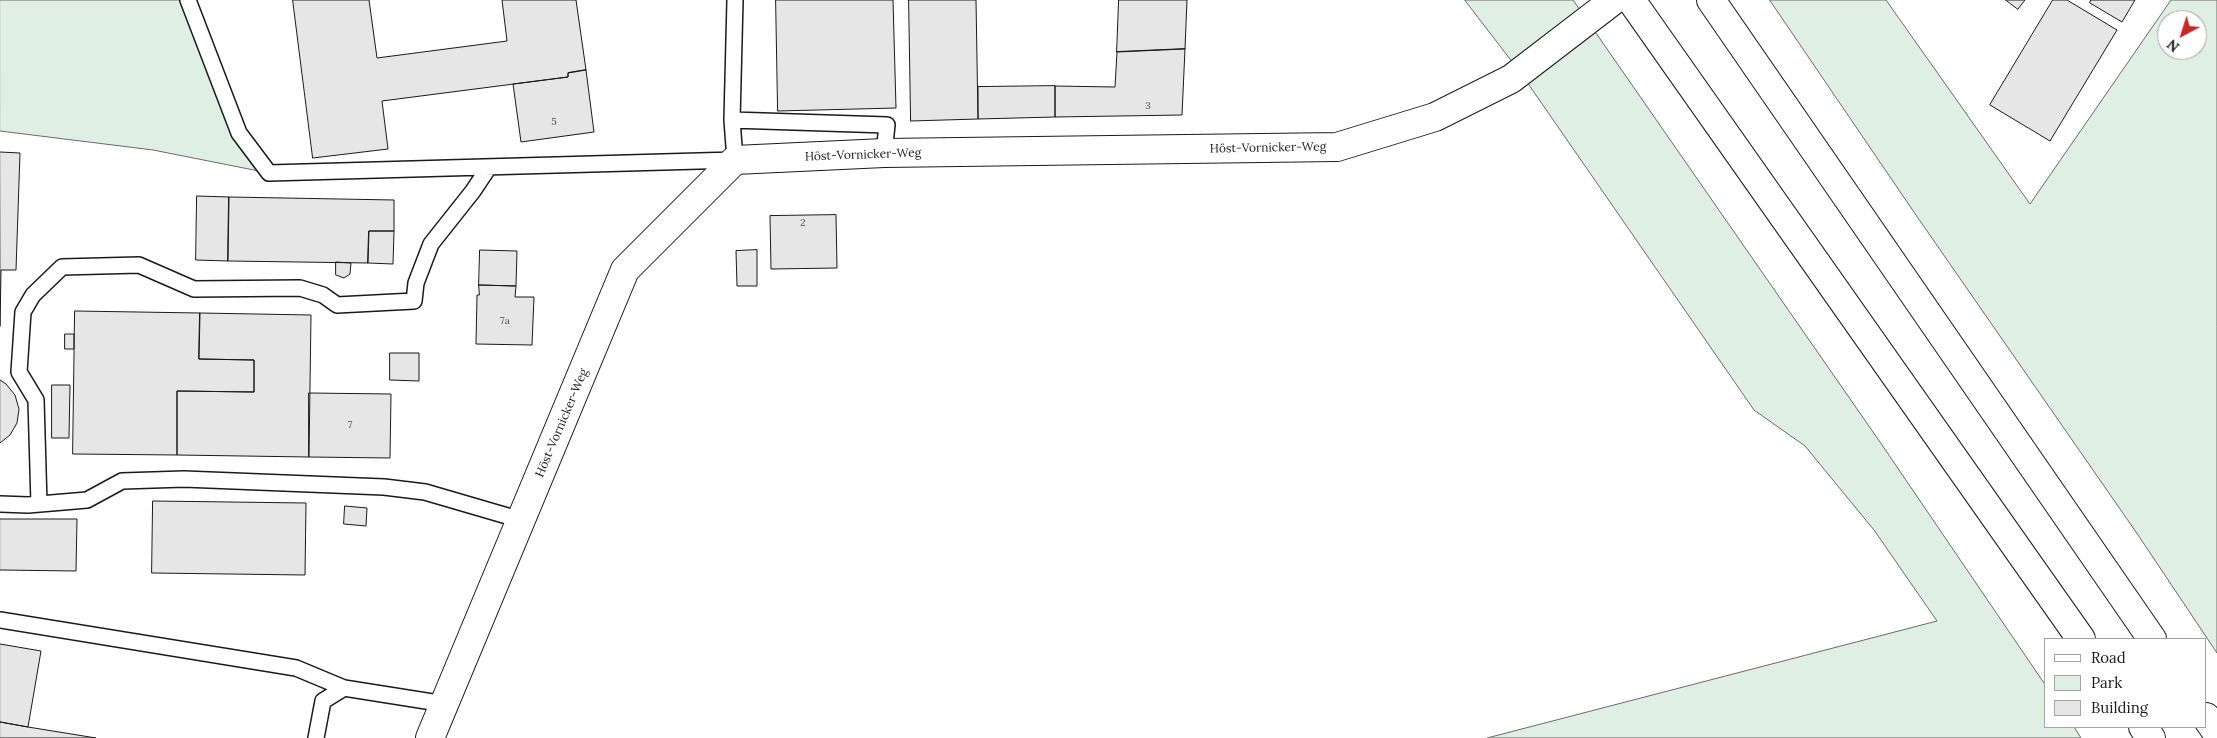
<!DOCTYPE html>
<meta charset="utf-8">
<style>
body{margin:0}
#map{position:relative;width:2217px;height:738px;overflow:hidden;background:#fff;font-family:Lora,serif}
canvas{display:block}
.legend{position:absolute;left:2044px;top:638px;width:162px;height:90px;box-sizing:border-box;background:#fff;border:1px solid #a3a3a3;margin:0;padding:6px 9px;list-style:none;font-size:15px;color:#1a1a1a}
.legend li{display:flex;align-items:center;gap:10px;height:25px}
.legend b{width:25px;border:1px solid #a3a3a3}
.north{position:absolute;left:2157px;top:10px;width:50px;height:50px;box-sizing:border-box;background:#fff;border:1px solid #a3a3a3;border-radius:50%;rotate:220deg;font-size:14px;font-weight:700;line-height:20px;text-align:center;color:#1a1a1a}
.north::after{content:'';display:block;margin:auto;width:18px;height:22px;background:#c62828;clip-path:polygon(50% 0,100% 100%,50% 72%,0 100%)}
</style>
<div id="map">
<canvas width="2217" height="738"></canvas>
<ul class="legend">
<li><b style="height:6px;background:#fff"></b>Road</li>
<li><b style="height:14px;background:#e0efe3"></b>Park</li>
<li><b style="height:14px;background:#e6e6e6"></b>Building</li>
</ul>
<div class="north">N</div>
</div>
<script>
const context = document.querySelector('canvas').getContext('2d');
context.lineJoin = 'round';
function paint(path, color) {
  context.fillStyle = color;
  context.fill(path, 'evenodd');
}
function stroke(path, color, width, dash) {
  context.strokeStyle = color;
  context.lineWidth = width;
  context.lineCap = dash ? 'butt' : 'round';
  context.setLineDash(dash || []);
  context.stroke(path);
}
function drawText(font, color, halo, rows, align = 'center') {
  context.font = font + ' Lora,serif';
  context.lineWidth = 4;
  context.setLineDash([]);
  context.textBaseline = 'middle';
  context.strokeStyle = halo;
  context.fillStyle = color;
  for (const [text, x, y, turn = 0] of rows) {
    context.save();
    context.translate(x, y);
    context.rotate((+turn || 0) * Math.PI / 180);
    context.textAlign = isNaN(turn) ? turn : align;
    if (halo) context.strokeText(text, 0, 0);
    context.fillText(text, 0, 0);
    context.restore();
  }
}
const green = new Path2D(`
 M0 0H188L239 133 269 173 153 150 0 131Z
 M1465 0H1573L1880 442 2046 686V727H2074L2081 738H1487L1937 621 1874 530 1805 446 1754 410 1520 72Z
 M1770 0H1886L2030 204 2171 0H2217V653L2136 532 1918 218ZM2167 20H2197V50H2167Z`);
const building = new Path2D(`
 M293 0H369L377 58 507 41 502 0H576L586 70 568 73V77L382 101 388 149 313 158Z
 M776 0H893L896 108 778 111Z
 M909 0H976L978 119 911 121Z
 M1119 0H1187L1185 49 1117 52Z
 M2006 0H2025L2018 9Z
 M2053 0H2067L2117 30 2050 141 1990 105Z
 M2091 0H2135L2122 22 2090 3Z
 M1185 49 1182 115 1055 117V86L1115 87 1117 52Z
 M586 70 594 132 521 142 513 84 568 77V73Z
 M1055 86V117L978 119V87Z
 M0 152 20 153 16 270H1L0 326Z
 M197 196 229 197 228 261 196 260Z
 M229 197 394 200V231H369L368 263 228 261Z
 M836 215 837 268 771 269 770 216Z
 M369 231H394L393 264 368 263Z
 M480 250 517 251 516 286 479 285Z
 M757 250V286H737L736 251Z
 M336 262 351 263 350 274 344 278 336 275Z
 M479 285 516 286 515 297H534L532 345 476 344 477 295H479Z
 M75 311 200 313 199 359 254 360V392L177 391V455L73 454Z
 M200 313 311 315 309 457 177 455V391L254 392V360L199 359Z
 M65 334H74V349H65Z
 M390 353H419V381L390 380Z
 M0 380 6 384 15 395 19 409 17 423 10 435 0 443Z
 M52 385H70L69 438H52Z
 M309 393 391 394 390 458 309 457Z
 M153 501 306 503 305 575 152 573Z
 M345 506 367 508 366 526 344 524Z
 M0 519H77L76 571 0 570Z
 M0 644 41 651 28 727 0 722Z
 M0 722 28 727 96 738H0Z`);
const lane = new Path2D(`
 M188 0 239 133 269 173 735 160 732 120 735 0
 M732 120 887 125 884 153
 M0 504 28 505 87 500 122 481 184 479 384 487 425 492 521 520
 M39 504 36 400 19 372 23 312 33 295 62 267 139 265 194 289 300 288 323 295 337 305 414 301 416 283 431 244 473 191 489 167
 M0 620 296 668 344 688
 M316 738 323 701 344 688 445 704`);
const street = new Path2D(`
 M430 738 625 270 735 160 884 153 1337 147 1435 117 1511 79 1614 0`);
const highway = new Path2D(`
 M1631 0 2081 639
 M1711 0 2152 639
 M2206 717 2217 733
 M2143 727 2151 738`);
const numberNames = [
 ["3",1148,106],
 ["5",554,122],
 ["2",803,223],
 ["7a",505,321],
 ["7",350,425]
];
const streetNames = [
 ["Höst-Vornicker-Weg",1268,148,-1],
 ["Höst-Vornicker-Weg",863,155,-2],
 ["Höst-Vornicker-Weg",562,423,-67]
];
paint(green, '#e0efe3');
stroke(green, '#6a6a6a', 1);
paint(building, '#e6e6e6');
stroke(building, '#1a1a1a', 1);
stroke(lane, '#1a1a1a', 18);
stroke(street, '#1a1a1a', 30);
stroke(highway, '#1a1a1a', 30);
stroke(lane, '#fff', 15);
stroke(street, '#fff', 28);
stroke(highway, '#fff', 28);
drawText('10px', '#4d4d4d', null, numberNames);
drawText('12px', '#1a1a1a', '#fff', streetNames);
</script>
